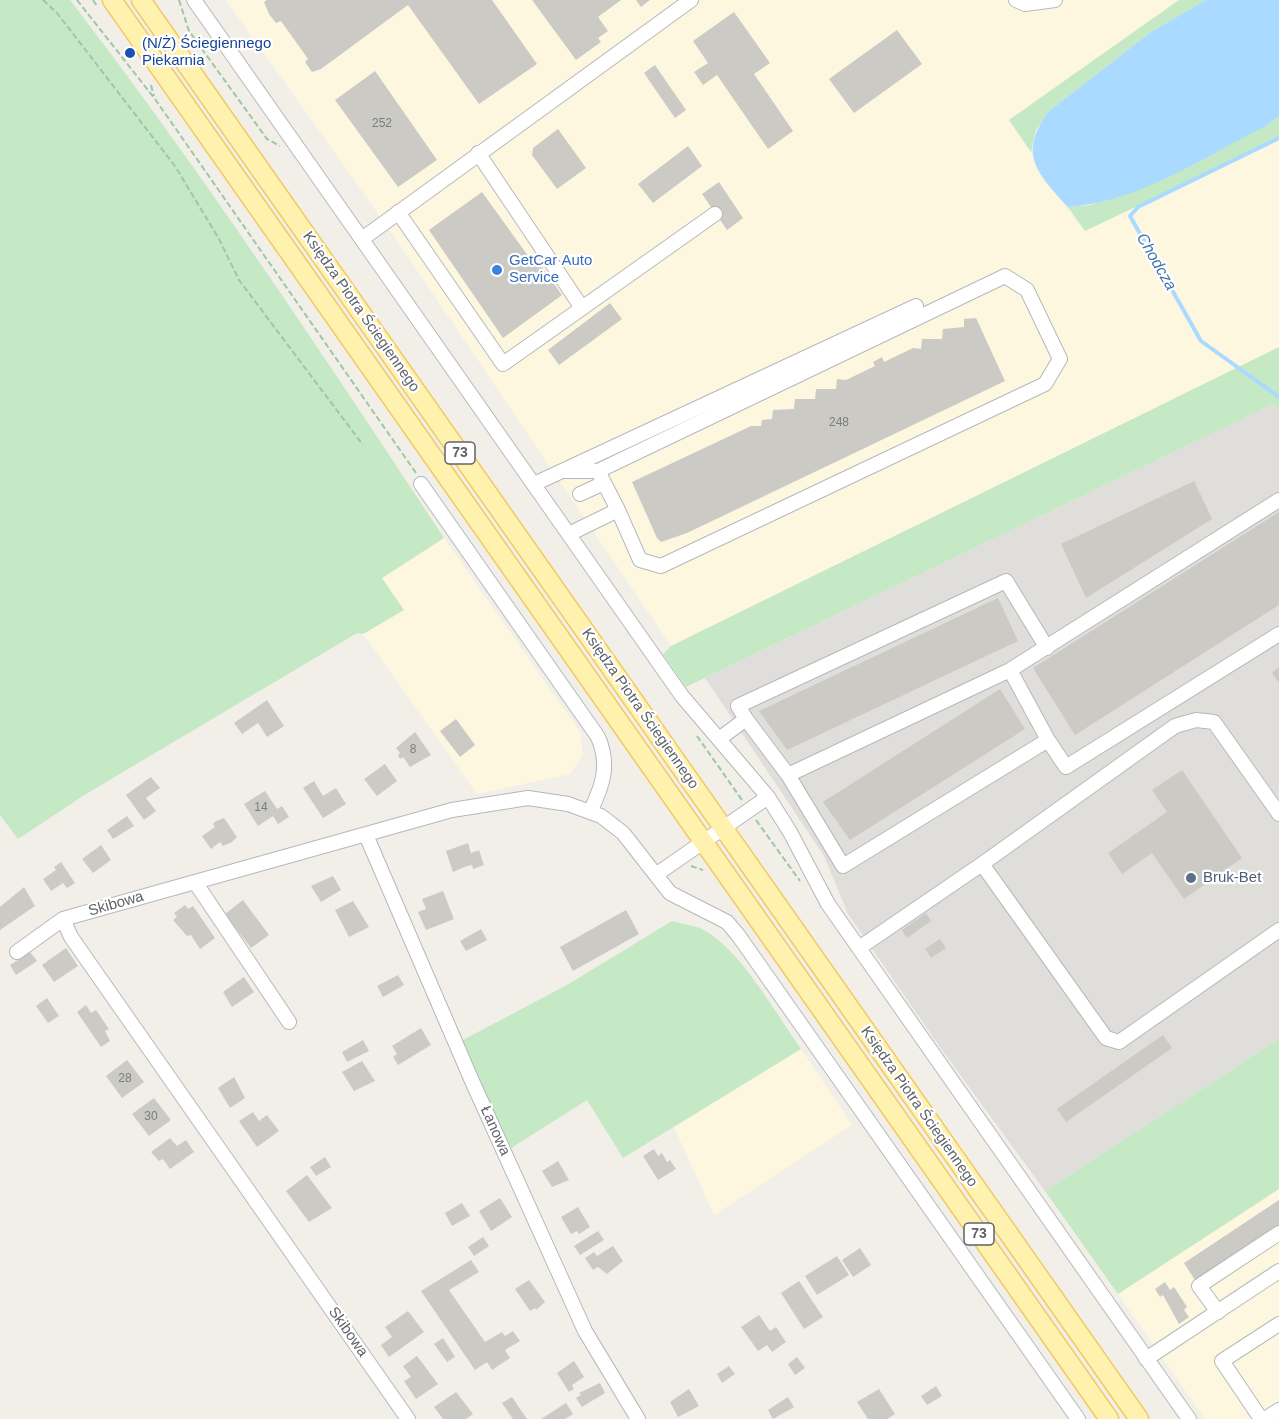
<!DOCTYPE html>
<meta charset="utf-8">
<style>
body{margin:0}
canvas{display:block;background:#f1efe8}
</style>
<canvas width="1279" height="1419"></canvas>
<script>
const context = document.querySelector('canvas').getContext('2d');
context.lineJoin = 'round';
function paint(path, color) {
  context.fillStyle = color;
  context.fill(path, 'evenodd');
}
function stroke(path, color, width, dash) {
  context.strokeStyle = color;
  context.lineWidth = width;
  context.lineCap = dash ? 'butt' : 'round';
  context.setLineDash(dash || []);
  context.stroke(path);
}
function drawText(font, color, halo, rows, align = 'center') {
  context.font = font + ' Helvetica,sans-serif';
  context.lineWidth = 4.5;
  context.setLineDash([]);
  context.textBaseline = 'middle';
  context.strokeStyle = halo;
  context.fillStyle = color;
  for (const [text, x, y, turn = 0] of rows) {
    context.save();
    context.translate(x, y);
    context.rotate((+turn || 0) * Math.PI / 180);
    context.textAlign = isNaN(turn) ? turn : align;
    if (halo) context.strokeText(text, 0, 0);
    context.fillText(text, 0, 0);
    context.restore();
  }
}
const commercial = new Path2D(`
 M226 0H1179L1009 120 1031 152 1046 182 1085 231 1279 138V347L671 646 396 239Z
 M444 538 580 732 583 755 570 774 477 794 363 634 404 610 381 578Z
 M801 1049 852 1125 714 1215 674 1127Z
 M1279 1189V1419H1205L1118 1294Z`);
const industrial = new Path2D(`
 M1273 404 1279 410V1039L1045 1191 942 1050 848 914 824 856 705 678Z`);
const green = new Path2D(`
 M0 0H70C203 173 324 356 444 538L382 578 404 610 363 634 357 633 86 794 18 839 0 815Z
 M1179 0H1206L1151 32 1048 112 1036 130 1031 152 1009 120Z
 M1279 116V138L1085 231 1068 207 1091 205 1266 126Z
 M1279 347V410L1273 404 686 687 663 654 671 646Z
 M672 921C682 924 694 925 704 930 739 948 777 1015 801 1049L623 1158 587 1100 508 1150 461 1041 567 985Z
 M1279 1039V1189L1118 1294 1045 1191Z`);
const water = new Path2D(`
 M1206 0H1279V116L1266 126C1203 157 1139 202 1068 207 1037 173 1018 155 1048 112L1151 32Z`);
const stream = new Path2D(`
 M1279 138 1138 207 1130 216 1201 341 1279 397`);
const building = new Path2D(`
 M267 0H492L537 64 479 104 408 5 321 69 312 72 305 62 308 59 281 21 276 23 269 14 264 2Z
 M532 0H621L598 17 608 31 598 38 601 42 576 60Z
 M636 0H650L641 7Z
 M734 12 770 63 754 74 793 131 768 149 717 75 703 85 694 72 708 63 693 41Z
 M897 30 922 64 854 113 829 79Z
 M655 65 686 110 675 118 644 73Z
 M375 71 437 160 398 187 335 100Z
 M558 129 586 168 557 189 532 155 533 148Z
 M688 146 702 166 653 203 638 184Z
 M719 182 743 218 727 230 702 194Z
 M482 192 531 260 535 257 562 295 503 338 429 230Z
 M610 303 622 319 559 365 548 350Z
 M976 318 1005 381 687 533 661 542 657 538 632 482 751 426H761L762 420 772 419 773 410 794 409 795 399H815L816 389H836L837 379 846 380 875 366 873 362 882 357 884 362 913 348 921 349 922 339H942L943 329 964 327V319Z
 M1194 481 1212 519 1086 598 1061 544Z
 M1279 512V605L1075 735 1033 668Z
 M998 598 1018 641 787 750 759 711Z
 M1279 667V683L1272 673Z
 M1000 689 1025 729 850 840 823 802Z
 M267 700 284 726 267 737 258 723 242 734 234 723Z
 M456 719 475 745 460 757 440 731Z
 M415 732 431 755 410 767 403 757 400 759 398 755 400 753 396 748Z
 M385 764 397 781 377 796 364 779Z
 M1182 770 1242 858 1184 899 1152 853 1122 874 1108 853 1167 812 1152 790Z
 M151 777 160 788 146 798 156 811 144 820 126 795Z
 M314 781 323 796 336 788 346 804 323 818 303 788Z
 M265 791 277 809 282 806 289 817 278 824 273 816 258 826 244 804Z
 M127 816 134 826 113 839 107 830Z
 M224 818 237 837 232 842 223 846 220 842 211 849 202 836 215 827 213 824 216 821Z
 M468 843 471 853 479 850 484 865 473 869 472 865 467 866 453 872 446 851Z
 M101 845 111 860 93 873 82 859Z
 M61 862 75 883 67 888 63 883 51 891 43 879 56 870 54 867Z
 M333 876 341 890 321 902 311 886Z
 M24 887 35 906 0 930V907Z
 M443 891 454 919 426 930 418 912 426 909 422 899Z
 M243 900 269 935 251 948 225 914Z
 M353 901 369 927 349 937 335 910Z
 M185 905 188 909 193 906 215 938 200 949 191 935 187 936 173 920 177 917 174 913Z
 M626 910 639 934 573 971 560 947Z
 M926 913 931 921 907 938 902 930Z
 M481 929 487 940 466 951 460 941Z
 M940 939 946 948 931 958 925 949Z
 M66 948 78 966 54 982 42 965Z
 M30 952 37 961 16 975 10 965Z
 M398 975 404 985 383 997 377 986Z
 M244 977 254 992 232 1007 223 992Z
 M47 998 59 1016 48 1023 36 1006Z
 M86 1005 91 1013 96 1010 109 1029 105 1031 110 1041 101 1047 77 1012Z
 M421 1028 431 1045 398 1065 393 1057 397 1054 392 1046Z
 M1163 1035 1172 1048 1066 1122 1057 1109Z
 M363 1040 369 1051 347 1062 342 1052Z
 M127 1060 144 1082 122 1098 106 1076Z
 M362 1061 375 1081 354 1091 342 1072Z
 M234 1077 245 1098 230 1108 218 1088Z
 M154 1098 171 1120 149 1136 132 1114Z
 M253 1112 259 1121 267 1115 279 1131 257 1147 239 1121Z
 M170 1138 177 1146 186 1140 194 1152 170 1169 163 1159 159 1161 151 1152Z
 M654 1149 658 1156 662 1153 667 1162 670 1160 676 1169 658 1180 643 1156Z
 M325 1157 331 1167 316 1176 310 1167Z
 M558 1161 569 1180 552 1187 542 1171Z
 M307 1175 332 1208 309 1222 286 1191Z
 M500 1198 512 1217 491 1231 479 1211Z
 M1279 1200V1225L1195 1280 1184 1263Z
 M462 1203 470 1216 452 1226 445 1213Z
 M578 1207 590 1227 579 1234 577 1231 571 1234 561 1217Z
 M598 1231 604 1240 580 1255 574 1246Z
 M483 1237 489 1246 474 1256 468 1247Z
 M613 1246 623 1261 607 1274 598 1267 593 1270 585 1258 594 1252 597 1256Z
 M860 1248 871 1265 853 1277 842 1260Z
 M837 1256 849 1275 817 1295 805 1276Z
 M471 1260 479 1272 449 1290 485 1342 502 1332 505 1336 513 1331 520 1341 505 1350 510 1358 492 1370 487 1362 475 1370 421 1291Z
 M529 1280 545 1302 536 1310 535 1308 530 1311 515 1289Z
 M799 1281 823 1317 804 1329 781 1293Z
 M1165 1282 1170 1290 1174 1287 1187 1307 1184 1310 1189 1317 1179 1324 1163 1295 1160 1297 1155 1289Z
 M408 1311 424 1332 389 1357 381 1345 392 1337 385 1327Z
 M759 1315 770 1331 776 1327 786 1342 772 1352 767 1345 758 1351 741 1327Z
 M443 1338 455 1357 447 1362 434 1344Z
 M417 1356 438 1384 416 1399 404 1381 411 1377 403 1366Z
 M797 1357 805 1368 795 1375 788 1364Z
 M574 1361 584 1377 572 1385 574 1389 569 1392 557 1373Z
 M729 1366 735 1374 722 1383 717 1374Z
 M600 1383 605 1393 582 1407 576 1398 581 1395 579 1393Z
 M936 1386 942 1396 927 1405 921 1396Z
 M689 1389 699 1406 678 1417 670 1402Z
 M879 1389 895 1414 887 1419H868L857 1402Z
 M456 1392 473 1414 466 1419H443L434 1407Z
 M512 1397 527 1419H513L502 1403Z
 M788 1397 794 1407 773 1419 768 1410Z
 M566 1403 573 1414 565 1419H541Z`);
const path = new Path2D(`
 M43 0 57 13 175 166 219 239 239 280 363 445
 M77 0 155 99 416 473
 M93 0 97 6
 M179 0 189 31 267 139 280 146
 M151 85 154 96
 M697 736 742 800
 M756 820 800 881
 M691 866 703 870`);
const minor = new Path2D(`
 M194 0 682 696 768 797 790 832 828 904 1189 1419
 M1016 0 1025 4 1055 0
 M478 153 582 308
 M398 212 503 364 715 214
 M362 239 691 0
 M562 471 916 306
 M421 484 598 737C610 765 603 785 590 812
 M534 484 562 471H598
 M580 494 604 483
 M569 534 618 510 640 560 661 566 1045 384 1060 359 1027 290 1005 276 598 471 618 510
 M1010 670 1048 740
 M746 719 738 706 1006 581 1047 648
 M719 739 746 719 788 775 843 866 1048 740 1066 767 1279 634
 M788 775 1010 670 1279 500
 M366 835 472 1081 585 1331 638 1419
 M982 864 1106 1038 1119 1042 1279 930
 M657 874 768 797
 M195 882 289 1022
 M63 919 71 937 408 1419
 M859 948 982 864 1175 726 1196 720 1214 722 1279 814
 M17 952 63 919 452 810 528 798 568 804 601 816 623 833 670 893 727 922 738 935 1078 1419
 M1218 1312 1199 1286 1279 1233
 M1146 1359 1279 1271
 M1261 1419 1222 1361 1279 1324
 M1265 1419 1279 1410`);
const major = new Path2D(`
 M112 0 1109 1419
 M141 0 1139 1419`);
const markers = [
 [130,53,6,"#1a4fb4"],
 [497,270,6,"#3f7fe0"],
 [1191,878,6,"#5c6f8a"]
];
const numberNames = [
 ["252",382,124],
 ["248",839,423],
 ["8",413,750],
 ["14",261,808],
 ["28",125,1079],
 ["30",151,1117]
];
const shields = [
 [460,453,30],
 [979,1234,30]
];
const shieldNames = [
 ["73",460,453],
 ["73",979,1234]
];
const transitNames = [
 ["(N/Ż) Ściegiennego",142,44],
 ["Piekarnia",142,61]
];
const shopNames = [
 ["GetCar Auto",509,261],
 ["Service",509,278]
];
const streetNames = [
 ["Księdza Piotra Ściegiennego",361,312,55],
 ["Księdza Piotra Ściegiennego",640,709,55],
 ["Skibowa",116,904,-16],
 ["Księdza Piotra Ściegiennego",919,1107,55],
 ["Łanowa",495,1131,66],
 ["Skibowa",348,1332,55]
];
const serviceNames = [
 ["Bruk-Bet",1203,878]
];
const waterNames = [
 ["Chodcza",1156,262,60]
];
paint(commercial, '#fef7e0');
paint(industrial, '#e0deda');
paint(green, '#c5e8c5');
paint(water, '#aadaff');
stroke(stream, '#aadaff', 4);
paint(building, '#cccac5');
stroke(minor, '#b5b8bc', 16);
stroke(major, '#f2c960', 21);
stroke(path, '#9cc7a9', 2, [6, 3]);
stroke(minor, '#fff', 14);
stroke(major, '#fff2af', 18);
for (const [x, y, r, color] of markers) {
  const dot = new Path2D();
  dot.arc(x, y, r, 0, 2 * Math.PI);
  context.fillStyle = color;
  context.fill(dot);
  stroke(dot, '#fff', 2);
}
drawText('12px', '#7a7d7f', null, numberNames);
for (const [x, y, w] of shields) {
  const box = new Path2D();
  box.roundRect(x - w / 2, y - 11, w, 22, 4.5);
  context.fillStyle = '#fff';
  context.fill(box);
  stroke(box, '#5f6368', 1.5);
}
drawText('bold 14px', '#5f6368', null, shieldNames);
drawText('15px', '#164399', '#fff', transitNames, 'left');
drawText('15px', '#366cbe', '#fff', shopNames, 'left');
drawText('15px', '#5f6368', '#fff', streetNames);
drawText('15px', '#4e5e75', '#fff', serviceNames, 'left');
drawText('italic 16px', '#4174aa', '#fff', waterNames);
</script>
